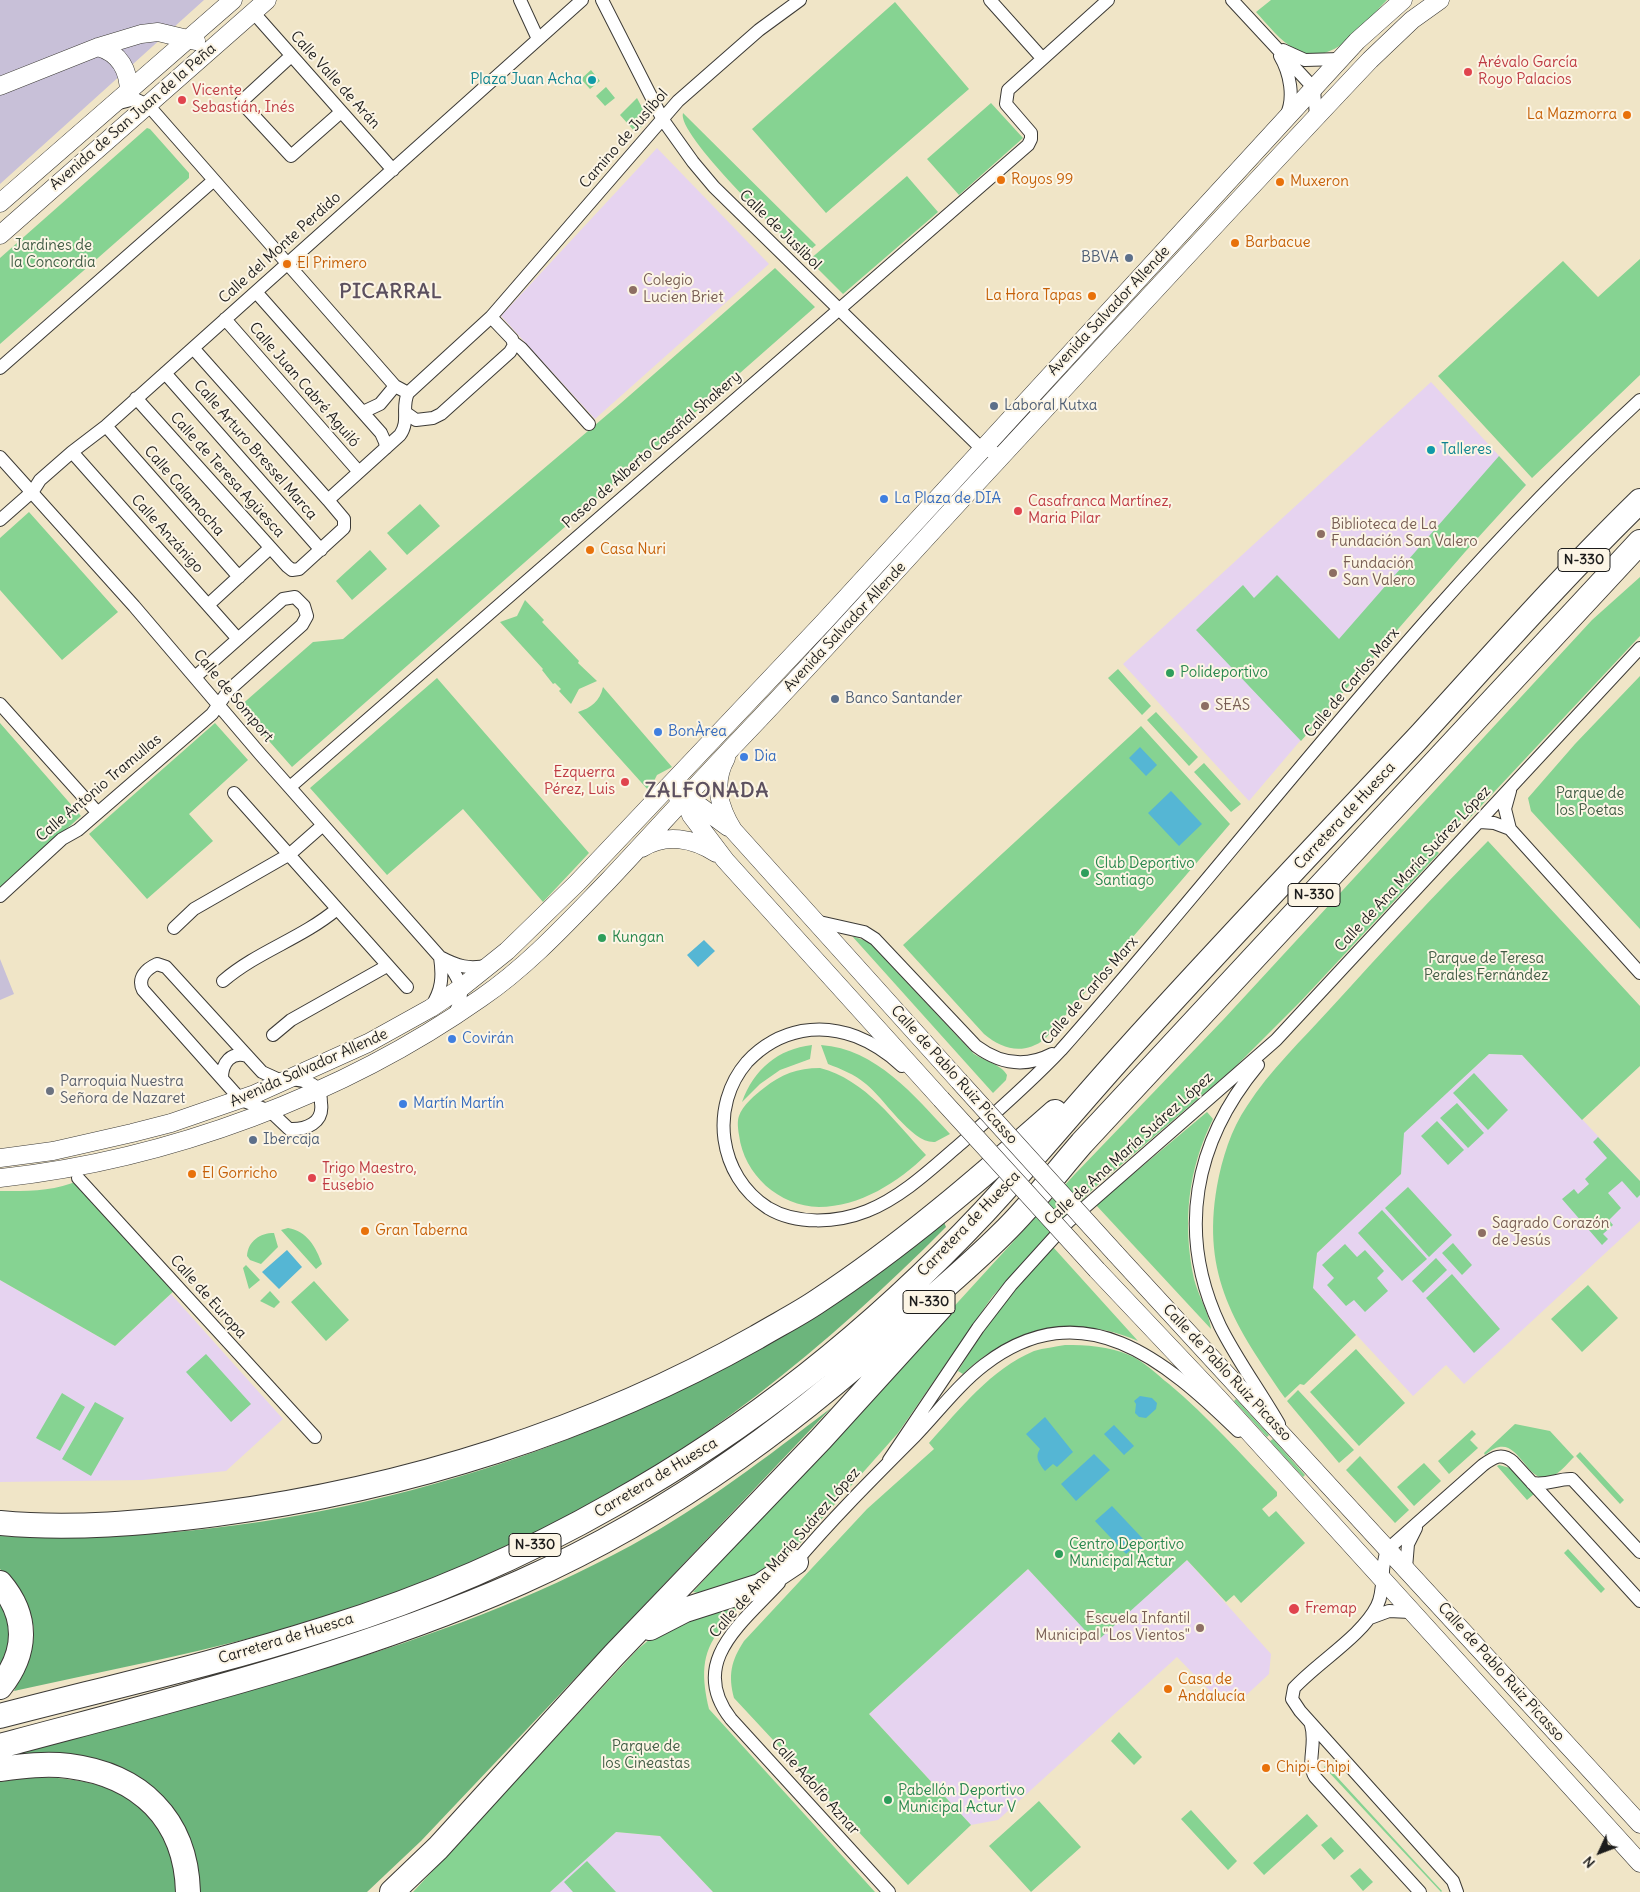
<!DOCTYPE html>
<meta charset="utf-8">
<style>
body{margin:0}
#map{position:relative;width:1640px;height:1892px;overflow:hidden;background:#f0e5c7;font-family:Delius,sans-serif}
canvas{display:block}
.north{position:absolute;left:1575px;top:1827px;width:50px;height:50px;-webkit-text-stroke:4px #fcf5e5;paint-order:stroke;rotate:227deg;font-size:14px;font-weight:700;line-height:20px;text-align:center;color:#1c1c1c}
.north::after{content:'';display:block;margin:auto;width:18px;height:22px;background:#1c1c1c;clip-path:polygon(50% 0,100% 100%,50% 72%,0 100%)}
</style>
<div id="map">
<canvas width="1640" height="1892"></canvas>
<div class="north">N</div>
</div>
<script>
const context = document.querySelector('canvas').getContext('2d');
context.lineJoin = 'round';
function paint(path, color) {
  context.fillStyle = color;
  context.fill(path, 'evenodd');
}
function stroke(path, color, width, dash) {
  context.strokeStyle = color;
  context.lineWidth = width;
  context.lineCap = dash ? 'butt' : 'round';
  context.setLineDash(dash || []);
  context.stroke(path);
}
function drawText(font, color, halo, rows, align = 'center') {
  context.font = font + ' Delius,sans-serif';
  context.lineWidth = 4;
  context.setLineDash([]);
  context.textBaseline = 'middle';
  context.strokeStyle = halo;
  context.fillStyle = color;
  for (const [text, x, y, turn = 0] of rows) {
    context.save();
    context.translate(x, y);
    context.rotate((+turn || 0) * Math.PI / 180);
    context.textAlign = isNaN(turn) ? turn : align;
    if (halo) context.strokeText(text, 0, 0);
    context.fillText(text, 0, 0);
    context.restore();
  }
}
const built = new Path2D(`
 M657 148 769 264 595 419 501 316Z
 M1431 382 1526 485 1424 595 1249 801 1123 664Z
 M1489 1054 1522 1055 1640 1181V1221L1464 1384 1446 1365 1413 1396 1313 1288 1317 1253 1401 1174 1403 1133Z
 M0 1280 115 1346 171 1294 283 1419 226 1471 143 1480 0 1482Z
 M1187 1560 1271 1654 1269 1674 1240 1701 1224 1702 1219 1700 1177 1657 998 1820 971 1825 869 1714 1028 1569 1096 1641Z
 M616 1832 660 1836 713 1892H550Z`);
const industrial = new Path2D(`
 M0 0H204L0 184Z
 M0 959 14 994 0 1000Z`);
const green = new Path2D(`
 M1271 0H1387C1364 23 1333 69 1296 50 1280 41 1268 25 1256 12Z
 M895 2 969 89 826 213 752 129Z
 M591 70 600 81 590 89 581 79Z
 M606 87 615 98 605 106 596 96Z
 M637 98 648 119 636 133 620 115Z
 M991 103 1023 138 959 195 927 159Z
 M683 113 816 245 803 256C784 237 676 134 683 113Z
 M147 128 150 129 189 173V178L0 344V258Z
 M907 176 938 212 843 294 809 260Z
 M1640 259V375L1532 478 1438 376 1563 261 1598 297Z
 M775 268 815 307 292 767 239 707 313 642 343 639 621 403Z
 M1499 456 1526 485 1465 552 1301 741 1196 630 1243 585 1254 598 1277 575 1339 639Z
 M420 504 440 526 407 555 387 533Z
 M29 512 118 612 62 660 0 590V538Z
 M370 550 387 569 352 600 336 581Z
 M1640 577V636L1467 821 1462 818 1433 848 1439 853 1300 1002 1235 1067 1093 1189 1036 1248 992 1297 898 1433 795 1549 780 1563 764 1574 699 1593 693 1592 1075 1174 1223 1020 1592 620Z
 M525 600 544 620 542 622 579 661 578 663 597 681 579 689 571 704 559 691 561 689 555 683 553 684 542 670 543 669 500 622 517 616Z
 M1118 669 1151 706 1142 715 1108 678Z
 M1640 676V929L1531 811 1528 798 1575 744Z
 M437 678 589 853 543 902 463 809 387 875 310 788Z
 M603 687 672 767 657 775 649 791 578 712C591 708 600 701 603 687Z
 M1156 712 1198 757 1189 766 1147 720Z
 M0 723 81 816 0 889Z
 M215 723 248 760 189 814 213 841 147 899 89 834Z
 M1141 726 1230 824 1045 1039C1024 1055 1003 1050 984 1034L903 945Z
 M1204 763 1241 804 1231 812 1194 772Z
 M1488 841 1640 1006V1066L1582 1120 1522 1055 1489 1054 1404 1133 1401 1174 1317 1253 1313 1288 1356 1335 1304 1385 1300 1384 1285 1398C1236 1327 1201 1277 1217 1186 1222 1159 1231 1129 1247 1106 1270 1070 1302 1040 1330 1009 1382 952 1434 895 1488 841Z
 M852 936 869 942 974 1054C983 1060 1002 1065 1007 1075L1006 1080 993 1093Z
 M812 1045 810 1059 780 1070 760 1084 742 1102C754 1069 778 1049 812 1045Z
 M821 1045C876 1049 914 1095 950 1134L935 1142C912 1144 884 1098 866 1084 854 1074 841 1069 828 1064Z
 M820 1068C866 1080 894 1121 926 1155 899 1182 859 1207 819 1207 779 1206 744 1175 739 1135 738 1129 737 1121 739 1116 742 1106 756 1094 764 1088 782 1074 797 1068 820 1068Z
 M1474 1073 1508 1110 1488 1130 1453 1093Z
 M1457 1103 1484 1133 1468 1148 1440 1118Z
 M1207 1112 1213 1119C1188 1169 1182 1223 1194 1279 1198 1295 1209 1313 1211 1329L1096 1205Z
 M1437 1121 1464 1150 1448 1165 1421 1136Z
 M1598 1137 1640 1181V1195L1637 1198 1622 1181 1608 1193 1621 1208 1609 1220 1613 1225 1603 1234 1608 1239 1602 1245 1562 1199 1574 1189 1578 1194 1589 1184 1585 1179 1607 1158 1593 1142Z
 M79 1180 177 1288 115 1346 0 1280V1191C27 1191 54 1192 79 1180Z
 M1408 1187 1452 1235 1429 1257 1385 1208Z
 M1382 1210 1427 1259 1402 1281 1358 1233Z
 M288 1228C307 1231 316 1247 322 1264L316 1269 281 1230Z
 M274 1233 278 1247 261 1264 250 1260 247 1256C248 1241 260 1233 274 1233Z
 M1453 1243 1472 1265 1462 1275 1442 1253Z
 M1345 1244 1357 1257 1365 1250 1384 1271 1377 1278 1388 1291 1365 1312 1354 1300 1346 1306 1327 1285 1334 1278 1322 1265Z
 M1053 1247 1138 1341C1077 1314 1011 1328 963 1374L958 1371C985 1326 1018 1285 1053 1247Z
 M1436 1258 1447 1270 1423 1293 1412 1281Z
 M246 1265 260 1280 249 1289 243 1268Z
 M1452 1274 1500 1329 1474 1353 1426 1298Z
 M314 1281 349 1320 326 1341 291 1302Z
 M1588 1285 1618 1318 1582 1352 1551 1319Z
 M270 1291 280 1302 274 1308 260 1301Z
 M1065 1345C1086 1345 1109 1346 1129 1355 1144 1361 1156 1374 1169 1384 1208 1417 1242 1455 1277 1492V1496L1262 1509 1269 1517 1276 1511 1305 1543 1241 1603 1234 1595 1226 1602 1187 1560 1096 1642 1028 1569 869 1714 971 1825 908 1885 734 1698C728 1675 731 1661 744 1641L867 1509 934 1449 929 1443C960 1409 991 1369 1034 1351 1044 1348 1055 1347 1065 1345Z
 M1356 1349 1405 1403 1359 1446 1310 1392Z
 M206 1354 251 1404 231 1422 186 1372Z
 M1298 1390 1354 1450 1339 1463 1287 1401Z
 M62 1393 85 1407 60 1451 36 1438Z
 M1236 1399 1269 1435 1267 1437 1234 1401Z
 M95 1402 124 1418 91 1476 62 1459Z
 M1515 1424 1550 1431 1574 1457C1567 1464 1557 1477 1546 1478 1523 1480 1517 1427 1485 1455L1484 1453Z
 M1472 1430 1476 1434 1470 1440 1478 1448 1449 1474 1438 1461Z
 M1273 1439 1305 1475 1303 1477 1270 1441Z
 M1580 1452 1624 1500 1620 1504 1576 1456Z
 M1360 1456 1409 1510 1395 1523 1346 1470Z
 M1424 1463 1441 1481 1414 1506 1397 1487Z
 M1499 1465 1510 1468 1534 1494 1527 1500 1497 1466Z
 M1568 1549 1605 1589 1601 1593 1564 1553Z
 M739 1600C737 1613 730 1619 721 1629 700 1653 702 1679 709 1709L875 1892H713L660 1836 616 1832 550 1892H413L637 1650 657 1633Z
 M1119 1732 1142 1757 1134 1765 1111 1741Z
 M1326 1765 1442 1891 1441 1892 1324 1767Z
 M1039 1801 1081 1847 1031 1892 989 1846Z
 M1191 1810 1237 1861 1228 1870 1181 1819Z
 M1307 1814 1318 1826 1264 1875 1253 1863Z
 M1331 1837 1344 1851 1334 1860 1321 1845Z
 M587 1861 616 1892H573L564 1882Z
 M1360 1868 1373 1882 1363 1891 1350 1876Z`);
const forest = new Path2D(`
 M944 1222 946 1227C828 1346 694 1455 543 1531 469 1568 389 1596 310 1621 213 1651 112 1669 14 1691 43 1637 42 1615 0 1569V1536C253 1548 520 1481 741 1358 764 1345 786 1328 809 1313 854 1282 899 1252 944 1222Z
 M831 1408 421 1841 367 1892H195L146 1787 0 1763V1754C214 1698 436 1652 632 1545 703 1506 767 1457 831 1408Z
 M0 1590 18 1610 0 1681Z
 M30 1777C82 1777 141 1787 166 1839 174 1856 175 1874 177 1892H0V1782Z`);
const water = new Path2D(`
 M1140 747 1157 765 1146 776 1129 758Z
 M1171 791 1202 824 1179 846 1148 813Z
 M704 940 715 951 698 967 687 955Z
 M287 1250 302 1267 279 1289 262 1272Z
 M1140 1396 1152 1398 1157 1403 1156 1409 1146 1418 1139 1417 1135 1413 1136 1404 1134 1401Z
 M1045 1417 1073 1452 1057 1467 1053 1464 1045 1471C1040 1464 1034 1458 1040 1449L1026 1434Z
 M1114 1425 1134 1446 1124 1455 1104 1434Z
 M1094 1454 1110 1470 1076 1501 1061 1484Z
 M1112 1506 1143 1539 1126 1554 1095 1521Z`);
const street = new Path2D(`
 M520 0 538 39
 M602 0 663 120 693 162 714 187 982 449 1003 455
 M990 0 1042 58
 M1232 0 1310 84 1314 89 1316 117
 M253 12 393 170
 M1283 50 1305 60 1340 59
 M291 56 241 102 291 156 341 112
 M1280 56C1290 73 1295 98 1286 116
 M119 103 135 99 148 105 395 386 408 393
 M256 292 381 433 385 442 386 448
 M225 319 359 472
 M513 342 521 348 589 424
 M193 348 328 500
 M0 368 214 180
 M165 373 321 550
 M136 398 287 566 292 570 299 569 344 528V519L328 500 400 435C410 421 401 408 408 393L491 317 678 101 759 30 800 0
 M363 412 380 404 395 386
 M406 413 416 420 433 418 441 414 510 352 514 345 512 339 491 317
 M106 426 239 577
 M72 452 238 639
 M0 457 134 606 261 755 440 957C457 966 469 970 489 965
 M0 520 33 491 40 480 72 452 106 426 582 0
 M208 605 270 548
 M0 704 97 812
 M290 787 1028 145 1031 139V133L1006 104 1008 90 1108 0
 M234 793 407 987
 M1480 822 1494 823 1510 829 1640 973
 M1510 829 1505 809 1510 791
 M0 896 62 839 78 830 212 714 229 690 302 625 307 616 304 606 295 597 283 599 195 677
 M815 921 864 932 875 939 976 1046C1000 1064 1025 1068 1052 1054
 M174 928 194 909 290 854 323 825
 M447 961C461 983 467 990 454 1015
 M223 981C258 951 301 939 337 909
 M431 1007C442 990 443 977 440 957
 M273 1035 291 1020 387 966
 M1258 1065C1194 1142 1176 1233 1220 1326 1237 1360 1260 1391 1279 1424
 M902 1066C875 1041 840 1024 802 1031 781 1035 762 1046 747 1062 709 1106 718 1176 768 1208 796 1225 837 1223 867 1211 902 1197 931 1169 959 1145 994 1114 1029 1084 1061 1050 1253 833 1427 596 1640 400
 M222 1078C222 1063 231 1051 247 1056
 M284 1082 262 1072 166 967 157 964C146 969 137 978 143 990L241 1100 270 1111 289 1129C306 1130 324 1123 321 1103 321 1098 320 1092 317 1088 310 1081 299 1080 290 1079
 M78 1178 315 1437
 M889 1460 978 1328 1011 1285 1068 1222 1276 1040 1640 648
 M1532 1483C1548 1486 1558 1478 1572 1479L1640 1552
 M793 1565C831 1520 873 1478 915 1436 938 1412 958 1385 984 1365 1083 1289 1166 1361 1238 1431
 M1406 1568 1408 1544 1416 1528
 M779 1583C742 1623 687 1663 731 1719L889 1892
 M1370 1618 1389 1611 1410 1612
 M1311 1725C1317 1744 1306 1762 1315 1777L1420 1892
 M1457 1892 1453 1881 1300 1711 1292 1699 1294 1688C1318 1662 1362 1636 1377 1606 1386 1588 1379 1567 1388 1549L1483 1465C1494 1457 1502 1452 1513 1462L1640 1601`);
const secondary = new Path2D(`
 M98 47C120 53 129 70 129 93
 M0 86 98 47 141 34 158 32 196 41
 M0 203 233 0
 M0 235 267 0
 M726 758C712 783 719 807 733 830L959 1081
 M687 789 685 799 691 815 725 860 941 1099
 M678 798 694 802 728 827
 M642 848C665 833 693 838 716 853
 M0 1158 53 1151 132 1133 171 1123 255 1094 368 1043 431 1008 462 987 507 951 577 883 823 623 1357 41 1403 0
 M0 1178C168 1160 343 1095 481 998 529 965 568 922 608 881 654 832 699 782 745 734 831 644 913 551 998 460 1122 326 1245 192 1370 60L1412 20 1440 0
 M1115 1253 1640 1824
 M1097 1270 1219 1399 1640 1863`);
const highway = new Path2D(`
 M0 1523C71 1530 145 1523 216 1514 405 1489 591 1431 757 1337 777 1325 799 1314 818 1301 903 1245 979 1179 1055 1112
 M0 1583C29 1617 27 1653 0 1687
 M650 1628 685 1610 760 1586 796 1562
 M0 1716C108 1688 218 1663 325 1629 425 1598 523 1556 614 1504 752 1427 876 1327 984 1212 1034 1158 1081 1101 1130 1047 1224 943 1321 841 1417 739 1490 659 1562 577 1640 501
 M0 1746C175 1699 354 1656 521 1582 678 1512 806 1415 932 1298 956 1277 980 1256 1002 1234 1031 1206 1056 1173 1082 1143L1640 542
 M0 1769C23 1766 46 1763 69 1766 140 1775 186 1819 188 1892
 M392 1892 438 1848 614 1655 821 1439 941 1307`);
const secondaryBridge = new Path2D(`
 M959 1081 1115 1253
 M941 1099 1097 1270`);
const markers = [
 [1468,72,5,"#e0444e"],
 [592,80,5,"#0f9aa8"],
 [182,100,5,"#e0444e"],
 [1627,115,5,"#e8710a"],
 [1001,180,5,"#e8710a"],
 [1280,182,5,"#e8710a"],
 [1235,243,5,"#e8710a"],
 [1129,258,5,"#5c6f8a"],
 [287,264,5,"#e8710a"],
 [633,290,5,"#8d6e63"],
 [1092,296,5,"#e8710a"],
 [994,406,5,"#5c6f8a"],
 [1431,450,5,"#0f9aa8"],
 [884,499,5,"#3f7fe0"],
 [1018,511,5,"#e0444e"],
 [1321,534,5,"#8d6e63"],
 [590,550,5,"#e8710a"],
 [1333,573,5,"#8d6e63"],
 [1170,673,5,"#2e9e5b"],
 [835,699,5,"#5c6f8a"],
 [1205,706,5,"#8d6e63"],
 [658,732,5,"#3f7fe0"],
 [744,757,5,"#3f7fe0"],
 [625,782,5,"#e0444e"],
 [1085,873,5,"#2e9e5b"],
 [602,938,5,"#2e9e5b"],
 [452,1039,5,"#3f7fe0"],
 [50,1091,5,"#6b7280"],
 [403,1104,5,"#3f7fe0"],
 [253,1140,5,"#5c6f8a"],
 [192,1174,5,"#e8710a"],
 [312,1178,5,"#e0444e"],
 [365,1231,5,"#e8710a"],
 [1482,1233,5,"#8d6e63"],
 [1059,1554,5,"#2e9e5b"],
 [1294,1609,6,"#e0444e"],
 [1200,1628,5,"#8d6e63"],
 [1168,1689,5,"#e8710a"],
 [1266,1768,5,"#e8710a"],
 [888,1800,5,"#2e9e5b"]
];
const shields = [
 [1584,560,52],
 [1314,895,52],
 [929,1302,52],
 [535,1545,52]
];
const shieldNames = [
 ["N-330",1584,560],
 ["N-330",1314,895],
 ["N-330",929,1302],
 ["N-330",535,1545]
];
const healthNames = [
 ["Arévalo García",1478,63],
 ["Royo Palacios",1478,80],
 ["Vicente",192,91],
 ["Sebastián, Inés",192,108],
 ["Casafranca Martínez,",1028,502],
 ["Maria Pilar",1028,519],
 ["Ezquerra",615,773,"right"],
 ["Pérez, Luis",615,790,"right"],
 ["Trigo Maestro,",322,1169],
 ["Eusebio",322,1186],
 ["Fremap",1305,1609]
];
const streetNames = [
 ["Calle Valle de Arán",335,80,48],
 ["Avenida de San Juan de la Peña",133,117,-41],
 ["Camino de Juslibol",624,139,-49],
 ["Calle de Juslibol",780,230,44],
 ["Calle del Monte Perdido",280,248,-42],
 ["Avenida Salvador Allende",1109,311,-47],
 ["Calle Juan Cabré Aguiló",304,385,49],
 ["Calle Arturo Bressel Marca",255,450,49],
 ["Paseo de Alberto Casañal Shakery",652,450,-41],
 ["Calle de Teresa Agüesca",227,475,48],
 ["Calle Calamocha",184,491,49],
 ["Calle Anzánigo",167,534,48],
 ["Avenida Salvador Allende",845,627,-47],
 ["Calle de Carlos Marx",1352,683,-50],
 ["Calle de Somport",233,696,50],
 ["Calle Antonio Tramullas",99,788,-40],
 ["Carretera de Huesca",1345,816,-47],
 ["Calle de Ana María Suárez López",1413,869,-47],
 ["Calle de Carlos Marx",1090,991,-49],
 ["Avenida Salvador Allende",309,1068,-24],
 ["Calle de Pablo Ruiz Picasso",954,1075,48],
 ["Calle de Ana María Suárez López",1129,1149,-42],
 ["Carretera de Huesca",969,1224,-46],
 ["Calle de Europa",208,1297,48],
 ["Calle de Pablo Ruiz Picasso",1227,1373,47],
 ["Carretera de Huesca",656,1478,-31],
 ["Calle de Ana María Suárez López",785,1553,-49],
 ["Carretera de Huesca",286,1639,-17],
 ["Calle de Pablo Ruiz Picasso",1501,1672,48],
 ["Calle Adolfo Aznar",815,1787,48]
];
const cultureNames = [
 ["Plaza Juan Acha",582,80],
 ["Talleres",1441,450,"left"]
];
const foodNames = [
 ["La Mazmorra",1617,115,"right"],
 ["Royos 99",1011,180],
 ["Muxeron",1290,182],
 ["Barbacue",1245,243],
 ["El Primero",297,264],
 ["La Hora Tapas",1082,296,"right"],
 ["Casa Nuri",600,550],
 ["El Gorricho",202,1174],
 ["Gran Taberna",375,1231],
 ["Casa de",1178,1680],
 ["Andalucía",1178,1697],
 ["Chipi-Chipi",1276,1768]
];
const parkNames = [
 ["Jardines de",53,246],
 ["la Concordia",53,263],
 ["Parque de",1590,794],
 ["los Poetas",1590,811],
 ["Parque de Teresa",1486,959],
 ["Perales Fernández",1486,976],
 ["Parque de",646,1747],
 ["los Cineastas",646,1764]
];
const serviceNames = [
 ["BBVA",1119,258,"right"],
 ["Laboral Kutxa",1004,406],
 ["Banco Santander",845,699],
 ["Ibercaja",263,1140]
];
const educationNames = [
 ["Colegio",643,281],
 ["Lucien Briet",643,298],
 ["Biblioteca de La",1331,525],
 ["Fundación San Valero",1331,542],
 ["Fundación",1343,564],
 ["San Valero",1343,581],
 ["SEAS",1215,706],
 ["Sagrado Corazón",1492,1224],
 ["de Jesús",1492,1241],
 ["Escuela Infantil",1190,1619,"right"],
 ["Municipal \"Los Vientos\"",1190,1636,"right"]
];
const shopNames = [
 ["La Plaza de DIA",894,499],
 ["BonÀrea",668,732],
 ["Dia",754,757],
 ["Covirán",462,1039],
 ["Martín Martín",413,1104]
];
const leisureNames = [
 ["Polideportivo",1180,673],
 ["Club Deportivo",1095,864],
 ["Santiago",1095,881],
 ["Kungan",612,938],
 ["Centro Deportivo",1069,1545],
 ["Municipal Actur",1069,1562],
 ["Pabellón Deportivo",898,1791],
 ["Municipal Actur V",898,1808]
];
const worshipNames = [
 ["Parroquia Nuestra",60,1082],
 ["Señora de Nazaret",60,1099]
];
const districtNames = [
 ["PICARRAL",391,292],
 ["ZALFONADA",707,791]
];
paint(built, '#e6d3f0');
paint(industrial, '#c8c0d8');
paint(green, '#86d392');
paint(forest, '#6cb57c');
paint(water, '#55b6d4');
stroke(street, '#3c3a36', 14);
stroke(secondary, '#3c3a36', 19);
stroke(highway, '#3c3a36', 26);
stroke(street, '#fff', 12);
stroke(secondary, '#fff', 18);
stroke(highway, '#fff', 24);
stroke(secondaryBridge, '#3c3a36', 19, []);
stroke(secondaryBridge, '#fff', 18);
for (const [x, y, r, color] of markers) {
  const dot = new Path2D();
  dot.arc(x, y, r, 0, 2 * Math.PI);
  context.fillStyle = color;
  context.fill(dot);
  stroke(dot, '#fcf5e5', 2);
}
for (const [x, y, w] of shields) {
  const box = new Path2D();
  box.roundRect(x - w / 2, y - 11.5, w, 23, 4);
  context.fillStyle = '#fcf5e5';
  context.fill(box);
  stroke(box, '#1c1c1c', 1);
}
drawText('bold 14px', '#1c1c1c', null, shieldNames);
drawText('15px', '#be3a42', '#fcf5e5', healthNames, 'left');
drawText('15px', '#1c1c1c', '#fcf5e5', streetNames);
drawText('15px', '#0d838f', '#fcf5e5', cultureNames, 'right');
drawText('15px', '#c56008', '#fcf5e5', foodNames, 'left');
drawText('15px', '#415c45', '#fcf5e5', parkNames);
drawText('15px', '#4e5e75', '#fcf5e5', serviceNames, 'left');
drawText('15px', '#785e54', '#fcf5e5', educationNames, 'left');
drawText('15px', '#366cbe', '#fcf5e5', shopNames, 'left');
drawText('15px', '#27864d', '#fcf5e5', leisureNames, 'left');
drawText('15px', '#5b616d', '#fcf5e5', worshipNames, 'left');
context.letterSpacing = '1px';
drawText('bold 20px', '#5c505f', '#fcf5e5', districtNames);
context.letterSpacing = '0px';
</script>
